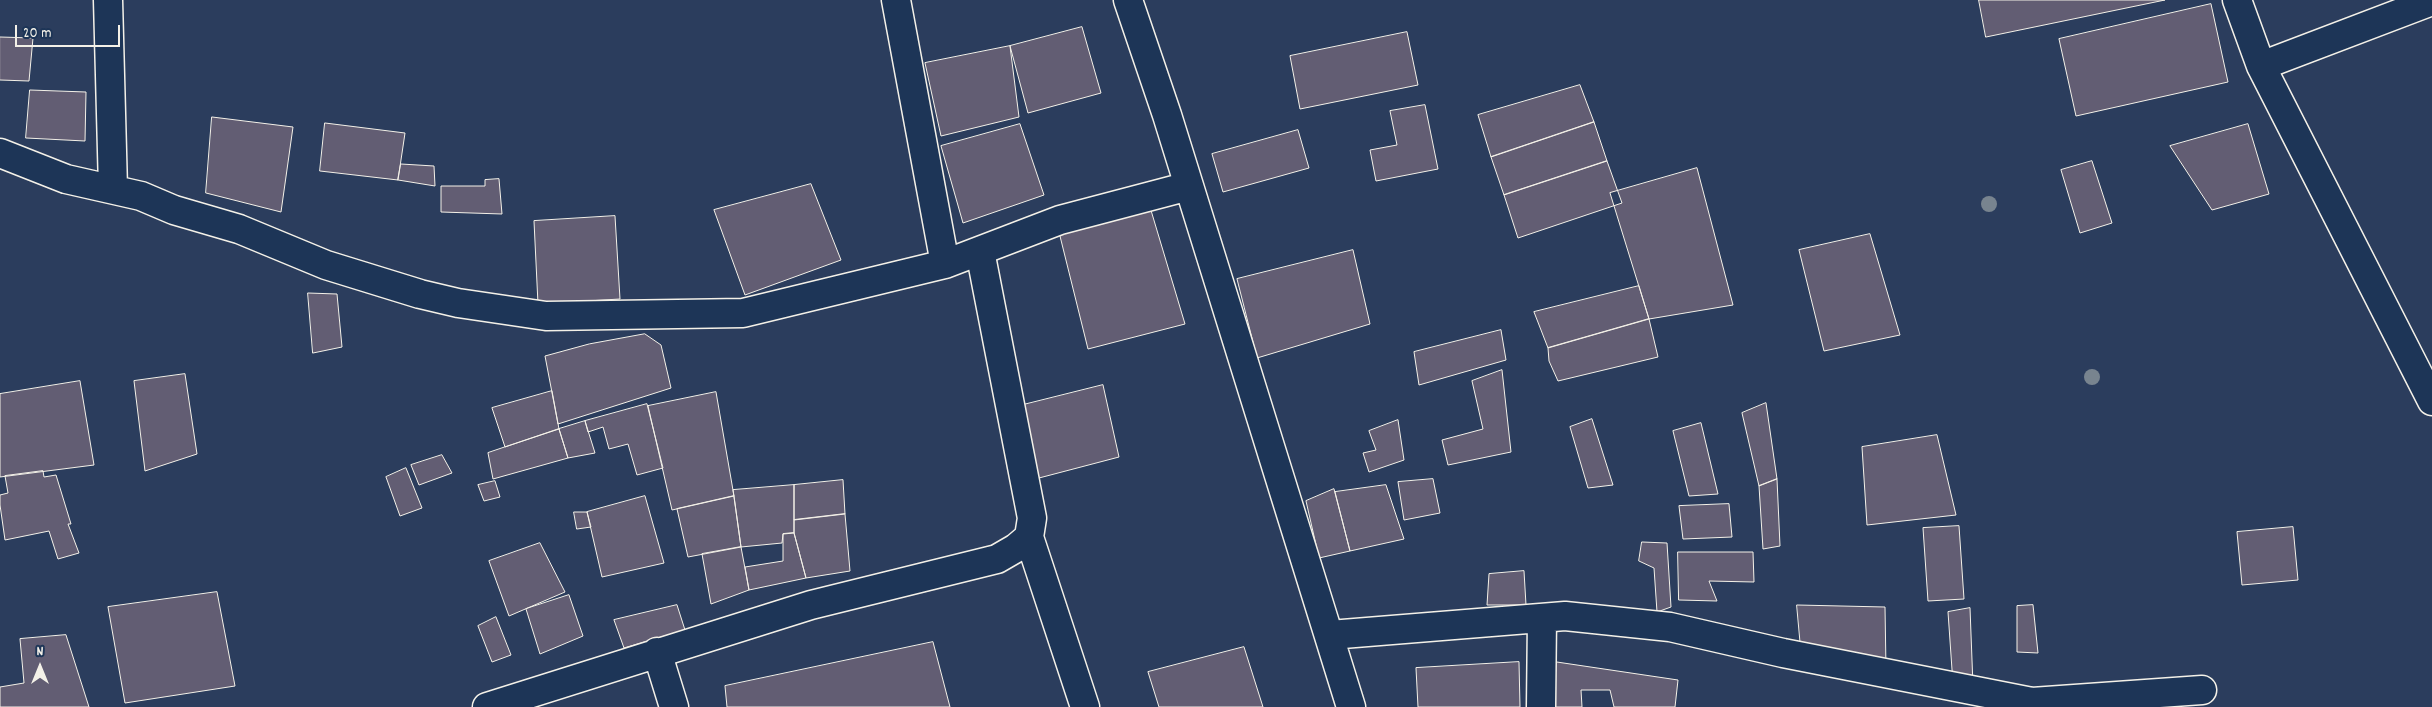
<!DOCTYPE html>
<style>
body{margin:0}
#map{position:relative;width:2432px;height:707px;overflow:hidden;background:#2b3d5d;font-family:Dekko,sans-serif}
canvas{display:block}
.north{position:absolute;left:15px;top:642px;width:50px;height:50px;-webkit-text-stroke:4px #1d3557;paint-order:stroke;rotate:0deg;font-size:14px;font-weight:700;line-height:20px;text-align:center;color:#f4f1e8}
.north::after{content:'';display:block;margin:auto;width:18px;height:22px;background:#f4f1e8;clip-path:polygon(50% 0,100% 100%,50% 72%,0 100%)}
.scale{position:absolute;left:15px;top:25px;width:105px;height:22px;box-sizing:border-box;border:2px solid #f4f1e8;border-top:0;padding-left:6px;font-size:15px;line-height:18px;white-space:nowrap;color:#f4f1e8;-webkit-text-stroke:4px #1d3557;paint-order:stroke}
</style>
<div id="map">
<canvas width="2432" height="707"></canvas>
<div class="north">N</div>
<div class="scale">20 m</div>
</div>
<script>
const context = document.querySelector('canvas').getContext('2d');
context.lineJoin = 'round';
function paint(path, color) {
  context.fillStyle = color;
  context.fill(path, 'evenodd');
}
function stroke(path, color, width, dash) {
  context.strokeStyle = color;
  context.lineWidth = width;
  context.lineCap = dash ? 'butt' : 'round';
  context.setLineDash(dash || []);
  context.stroke(path);
}
const building = new Path2D(`
 M1979 0H2165L1986 37Z
 M2211 4 2228 82 2076 116 2059 39Z
 M1082 27 1101 93 1028 113 1010 46Z
 M1407 32 1418 85 1300 109 1290 56Z
 M0 37 33 38 29 81 0 80Z
 M1010 46 1019 117 941 136 925 63Z
 M1580 85 1594 122 1491 157 1478 115Z
 M30 90 86 92 85 141 26 138Z
 M1425 105 1438 169 1376 181 1370 150 1397 145 1390 111Z
 M212 117 293 127 281 212 206 193Z
 M1594 122 1607 161 1504 195 1491 157Z
 M325 123 405 133 398 180 320 171Z
 M1020 124 1044 195 963 223 941 146Z
 M2248 124 2269 194 2212 210 2170 146Z
 M1298 130 1309 168 1223 192 1212 154Z
 M1607 161 1622 203 1518 238 1504 195Z
 M2092 161 2112 223 2080 233 2061 170Z
 M401 164 434 166 435 186 398 180Z
 M1697 168 1733 305 1649 319 1610 193Z
 M499 179 502 214 441 212V186H485V180Z
 M811 184 841 260 745 295 714 210Z
 M1150 207 1185 324 1088 349 1059 232Z
 M615 216 620 299 538 304 534 221Z
 M1870 234 1900 335 1824 351 1799 250Z
 M1353 250 1370 324 1257 358 1237 279Z
 M1639 286 1649 319 1548 348 1534 312Z
 M308 293 337 294 342 347 313 353Z
 M1649 319 1658 357 1558 381 1549 361 1548 348Z
 M1501 330 1506 360 1419 385 1414 352Z
 M645 334 661 345 671 388 558 424 545 356 589 344Z
 M1502 370 1511 452 1448 465 1442 440 1483 429 1472 381Z
 M185 374 197 454 145 471 134 381Z
 M80 381 94 465 0 477V394Z
 M1103 385 1119 457 1039 478 1023 405Z
 M552 391 559 429 505 447 492 408Z
 M716 392 734 496 672 510 648 406Z
 M1766 403 1777 479 1759 486 1742 413Z
 M647 404 663 468 637 475 628 444 609 449 603 427 588 432 585 421Z
 M1592 419 1613 485 1588 488 1570 427Z
 M1398 420 1404 460 1369 472 1363 453 1376 450 1369 431Z
 M585 421 595 453 568 458 559 429Z
 M1701 423 1718 494 1689 496 1673 431Z
 M559 429 568 458 493 479 488 453Z
 M1937 435 1956 515 1867 525 1862 447Z
 M442 455 452 473 419 485 411 465Z
 M406 468 422 508 400 516 386 477Z
 M43 471 44 477 56 475 71 524H68L79 553 58 559 49 531 5 540 0 505V495L8 493 5 476Z
 M1433 479 1440 513 1404 520 1398 482Z
 M1777 479 1780 546 1763 549 1759 486Z
 M843 480 845 514 794 520V485Z
 M495 481 500 497 484 501 478 485Z
 M794 485V533L783 534 782 543 741 547 733 490Z
 M1386 485 1404 539 1350 551 1335 492Z
 M1334 489 1350 551 1319 558 1306 501Z
 M645 496 664 563 602 577 587 512Z
 M734 496 741 547 688 557 677 509Z
 M1729 504 1732 537 1683 539 1679 506Z
 M574 512H587L591 527 577 529Z
 M845 514 850 571 806 578 794 533V520Z
 M1959 526 1964 599 1928 601 1923 528Z
 M2293 527 2298 580 2242 585 2237 532Z
 M794 533 806 578 749 590 745 567 783 561V534Z
 M1642 542 1667 543 1671 607 1657 612 1654 568 1639 561Z
 M540 543 565 592 509 616 489 561Z
 M741 547 749 590 711 604 702 554Z
 M1678 552H1753L1754 582 1709 581 1717 601 1679 600Z
 M1524 571 1526 605H1487L1489 574Z
 M217 592 235 686 125 703 108 607Z
 M569 595 583 636 540 654 526 609Z
 M677 605 685 630 624 648 614 620Z
 M1797 605 1885 607 1886 669 1801 649Z
 M2033 605 2038 653 2017 652V606Z
 M1970 608 1973 686 1953 684 1948 612Z
 M496 617 511 655 492 662 478 626Z
 M66 635 89 707H0V687L24 683 20 639Z
 M933 642 950 707H727L725 686Z
 M1244 647 1263 707H1159L1148 672Z
 M1550 661 1678 680 1675 707H1614L1610 690H1581L1582 707H1549Z
 M1519 662 1520 707H1418L1416 668Z`);
const street = new Path2D(`
 M108 0 113 189
 M896 0 945 264
 M1128 0 1167 115 1351 707
 M2237 0 2261 66 2432 401
 M2261 66 2432 1
 M0 153 66 179 141 196 174 210 239 229 326 265 420 294 458 303 546 316 743 313 945 264 1060 220 1189 186
 M980 251 1032 518 1029 537 1085 707
 M1330 635 1565 616 1670 627 1783 653 2032 702 2202 690
 M657 652 674 707
 M487 707 811 605 997 559 1016 548 1029 537
 M1541 707 1542 618`);
const trees = [
 [1989,204],
 [2092,377]
];
paint(building, '#625d73');
stroke(building, '#f4f1e8', 1);
stroke(street, '#f4f1e8', 31);
stroke(street, '#1d3557', 28);
context.fillStyle = '#78848f';
for (const [x, y] of trees) {
  context.beginPath();
  context.arc(x, y, 8, 0, 2 * Math.PI);
  context.fill();
}
</script>
